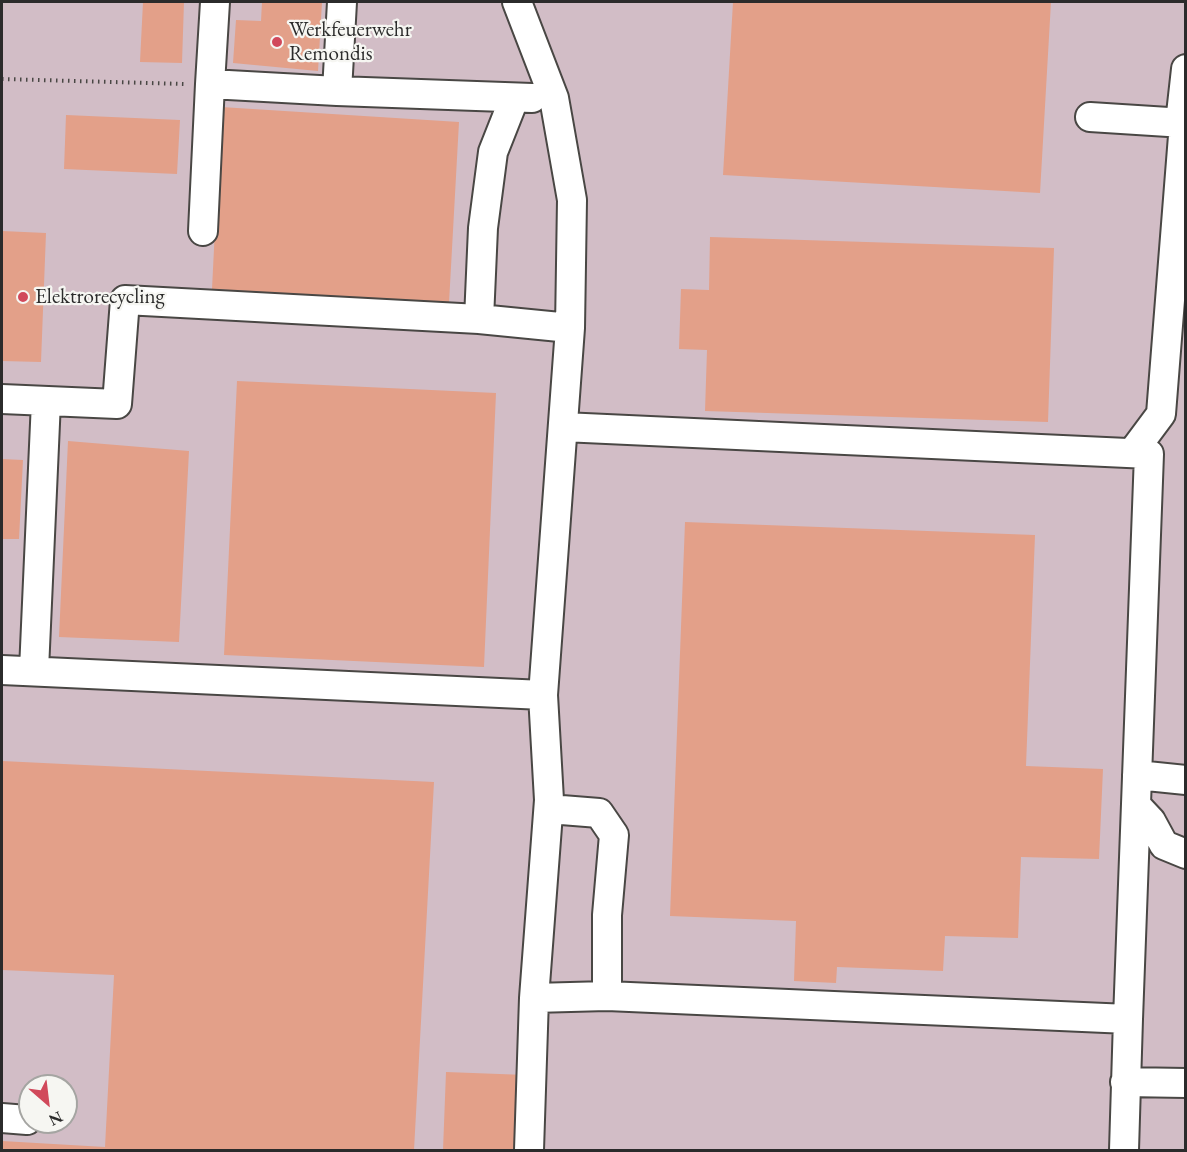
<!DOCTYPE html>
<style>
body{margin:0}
#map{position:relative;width:1187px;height:1152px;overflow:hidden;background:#f2e5cf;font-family:"EB Garamond",serif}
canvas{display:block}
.frame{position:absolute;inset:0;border:3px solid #2b2b2b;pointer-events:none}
.north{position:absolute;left:18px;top:1074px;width:60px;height:60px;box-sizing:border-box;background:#f6f6f2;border:2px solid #a5a5a2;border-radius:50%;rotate:152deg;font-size:16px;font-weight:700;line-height:24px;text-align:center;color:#2b2b2b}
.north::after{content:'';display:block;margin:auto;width:21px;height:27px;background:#d1495b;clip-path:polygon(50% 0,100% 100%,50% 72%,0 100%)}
</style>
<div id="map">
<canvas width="1187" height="1152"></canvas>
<div class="frame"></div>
<div class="north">N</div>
</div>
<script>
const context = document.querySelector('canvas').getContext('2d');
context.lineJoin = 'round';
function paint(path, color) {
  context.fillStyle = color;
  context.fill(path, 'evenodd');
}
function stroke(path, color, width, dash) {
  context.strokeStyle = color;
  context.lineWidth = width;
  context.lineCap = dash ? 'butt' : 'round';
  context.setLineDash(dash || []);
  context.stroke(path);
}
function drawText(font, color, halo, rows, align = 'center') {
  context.font = font + ' "EB Garamond",serif';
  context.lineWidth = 4.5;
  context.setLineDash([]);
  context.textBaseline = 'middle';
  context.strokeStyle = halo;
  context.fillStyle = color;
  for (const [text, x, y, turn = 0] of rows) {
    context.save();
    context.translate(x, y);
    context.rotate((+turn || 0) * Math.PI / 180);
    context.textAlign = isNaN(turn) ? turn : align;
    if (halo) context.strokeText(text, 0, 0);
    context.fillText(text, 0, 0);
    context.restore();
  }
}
const industrial = new Path2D(`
 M2 2H1185V1150H2ZM30 1086H66V1122H30Z`);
const building = new Path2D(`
 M143 2H184L182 63 140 62Z
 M262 2H322L318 71 233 63 236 20 261 21Z
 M733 2H1051L1040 193 723 175Z
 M221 107 459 122 449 303 212 289Z
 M66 115 180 120 177 174 64 169Z
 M2 231 46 233 41 362 2 361Z
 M710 237 1054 248 1048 422 705 411 707 350 679 349 681 289 709 290Z
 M237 381 496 393 484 667 224 655Z
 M68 441 189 451 179 642 59 637Z
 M2 459 23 460 19 539H2Z
 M685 522 1035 535 1026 766 1103 769 1099 859 1021 857 1018 938 945 936 943 971 837 967 836 983 794 981 796 921 670 916Z
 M2 761 434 782 414 1150H2V1141L105 1147 114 975 2 970Z
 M446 1072 526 1075 523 1150H443Z`);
const path = new Path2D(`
 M2 79 185 84`);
const minor = new Path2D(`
 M215 2 210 84 337 91 342 2
 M337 91 532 98
 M1090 117 1184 123 1161 414 1132 453
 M1180 123 1186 69
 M203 231 210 84
 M479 319 570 328
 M2 399 117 404 125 300 479 319 483 228 493 152 514 99
 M563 427 1149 454 1128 1019
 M2 670 543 695 570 328 572 200 554 98 517 2
 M34 670 46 401
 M543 695 549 800V809L599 813 614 835 607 915V996L534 998 549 800
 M1137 775 1186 780
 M1136 805 1151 821 1164 845 1186 854
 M607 996 1128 1019 1124 1150
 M1125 1082 1186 1083
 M2 1118 27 1120
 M529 1150 534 998`);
const markers = [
 [277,42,6,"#d1495b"],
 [23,297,6,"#d1495b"]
];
const poiNames = [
 ["Werkfeuerwehr",289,30],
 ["Remondis",289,54],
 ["Elektrorecycling",35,297]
];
paint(industrial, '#d2bdc6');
paint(building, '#e3a089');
stroke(minor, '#494744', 32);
stroke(path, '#494744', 4, [1.5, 4.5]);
stroke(minor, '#fff', 28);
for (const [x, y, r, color] of markers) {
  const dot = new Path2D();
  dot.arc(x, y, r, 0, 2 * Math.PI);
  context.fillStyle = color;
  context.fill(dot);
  stroke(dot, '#f6f6f2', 2);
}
drawText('21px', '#2b2b2b', '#f6f6f2', poiNames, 'left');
</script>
